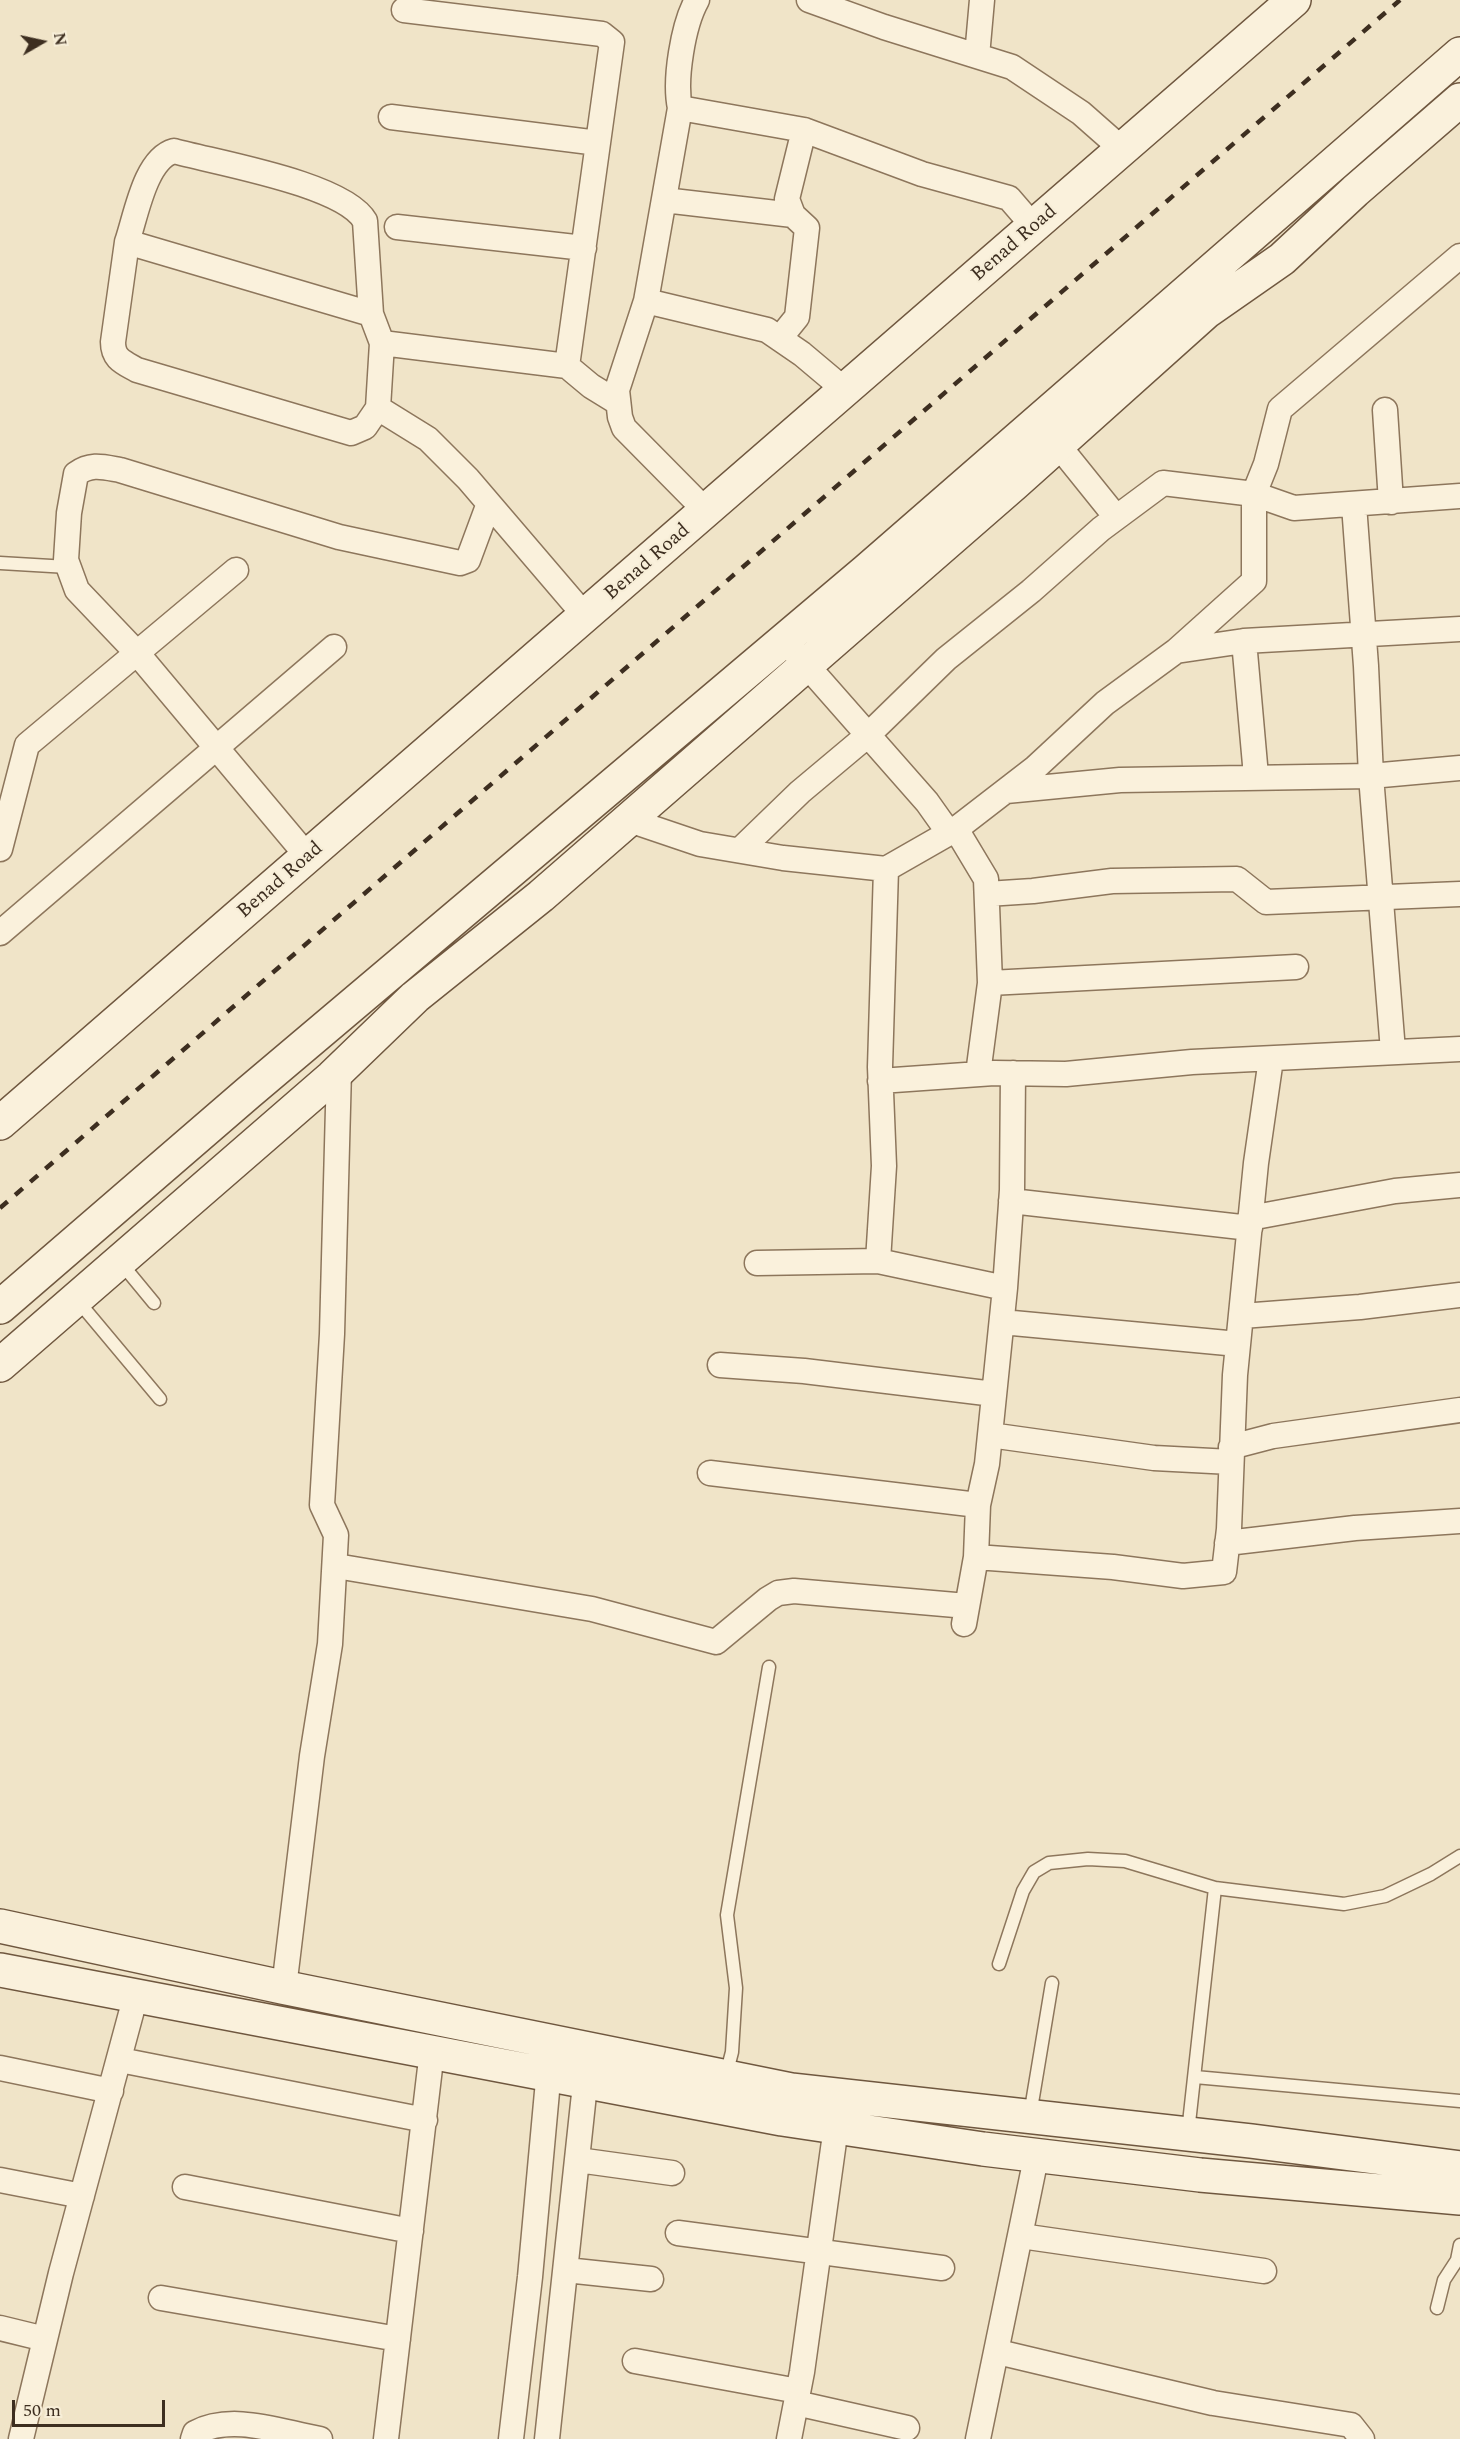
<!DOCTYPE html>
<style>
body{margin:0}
#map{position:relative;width:1460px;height:2439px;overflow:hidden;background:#f0e4c8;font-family:Spectral,serif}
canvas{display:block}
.north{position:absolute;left:12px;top:12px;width:60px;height:60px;-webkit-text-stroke:4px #f7eed8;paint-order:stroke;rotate:81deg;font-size:16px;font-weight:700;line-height:24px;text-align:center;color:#3d2e20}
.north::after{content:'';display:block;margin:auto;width:21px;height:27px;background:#3d2e20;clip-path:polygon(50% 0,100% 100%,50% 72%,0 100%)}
.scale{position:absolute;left:12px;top:2400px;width:153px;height:27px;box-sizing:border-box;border:3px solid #3d2e20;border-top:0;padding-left:8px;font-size:18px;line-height:21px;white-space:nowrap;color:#3d2e20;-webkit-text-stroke:4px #f7eed8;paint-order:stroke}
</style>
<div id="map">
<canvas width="1460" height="2439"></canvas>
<div class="north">N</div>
<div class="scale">50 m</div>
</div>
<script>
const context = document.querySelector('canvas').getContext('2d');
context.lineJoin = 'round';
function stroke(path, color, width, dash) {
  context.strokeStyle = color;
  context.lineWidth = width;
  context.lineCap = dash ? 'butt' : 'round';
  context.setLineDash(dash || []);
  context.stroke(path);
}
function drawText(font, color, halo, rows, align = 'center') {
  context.font = font + ' Spectral,serif';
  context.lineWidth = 4.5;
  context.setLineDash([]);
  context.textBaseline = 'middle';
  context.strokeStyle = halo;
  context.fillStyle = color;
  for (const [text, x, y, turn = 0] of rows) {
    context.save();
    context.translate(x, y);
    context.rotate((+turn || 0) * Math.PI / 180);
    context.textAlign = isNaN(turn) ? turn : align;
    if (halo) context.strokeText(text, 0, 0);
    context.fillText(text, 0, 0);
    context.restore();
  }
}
const lane = new Path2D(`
 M0 563 68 567
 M121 1263 154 1303
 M78 1301 160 1399
 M999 1964 1023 1891 1034 1872 1049 1863 1088 1859 1125 1861 1215 1888 1344 1904 1385 1896 1431 1874 1460 1856
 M726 2075 732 2052 736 1988 727 1915 769 1667
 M1195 2077 1460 2101
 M1030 2115 1052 1983
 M1188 2132 1215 1888
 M1437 2308 1444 2280 1457 2260 1460 2245`);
const street = new Path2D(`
 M697 0C683 25 674 80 680 108L646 301 617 390 620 417 624 428 707 512
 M809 0 884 27 1012 67 1081 113 1123 150
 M404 10 602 34 612 42 567 366
 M977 56 982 0
 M680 108 804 130 922 174 1009 198 1034 227
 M391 117 598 143
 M664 200 793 215
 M397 227 584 248
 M127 242 113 342C113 359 123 362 137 370L351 433 365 427 378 408
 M646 301 767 330 802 354 846 391
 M371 314 127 242C136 216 145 159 174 151 217 163 344 184 365 221L371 314 382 343 378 408 428 439 468 479 586 617
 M780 338 797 317 807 228 793 215 787 199 804 130
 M382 343 567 366 591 386 617 402
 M1385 410 1391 502
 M1058 445 1116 517
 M1354 505 1366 666 1371 776 1393 1051
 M1244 641 1256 776
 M1176 651 1244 641 1460 629
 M795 652 927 802 949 833
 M1006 791 1120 780 1371 776 1460 768
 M629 820 700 844 783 858 886 869 956 829 1035 768 1105 703 1176 651 1254 581V494L1266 464 1280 409 1460 256
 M956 829 986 879 990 983 978 1074
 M0 849 27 745 236 570
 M740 850 800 792 868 735 946 659 1031 591 1101 529 1163 483 1254 494 1294 508 1460 496
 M308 857 137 653 77 590 66 560 69 513 76 474C91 463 103 467 120 470L339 537 460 563 468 560 488 506
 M987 894 1033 891 1112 881 1237 879 1266 902 1460 894
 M0 933 334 647
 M990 983 1296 967
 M880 1081 994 1073 1066 1074 1192 1062 1460 1049
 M1011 1201 1250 1228
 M1250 1218 1395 1191 1460 1185
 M878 1261 1005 1288
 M757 1263 878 1261 884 1166 880 1067 886 869
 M1242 1316 1360 1307 1460 1295
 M1002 1322 1238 1344
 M720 1365 804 1371 994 1394
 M990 1435 1154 1458 1231 1462
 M1231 1447 1273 1436 1460 1410
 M710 1473 978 1505
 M1227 1543 1355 1528 1460 1521
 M976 1557 1113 1567 1183 1576 1224 1572 1229 1529 1235 1375 1256 1163 1271 1059
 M336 1566 592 1609 716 1642 768 1599 778 1593 794 1591 967 1606
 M964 1624 976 1557 978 1505 987 1464 1005 1288 1012 1190 1013 1073
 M282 1987 286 1971 312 1756 330 1644 336 1535 322 1505 332 1334 339 1070
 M120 2060 425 2120
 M0 2068 111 2091
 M578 2160 672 2173
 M0 2180 82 2196
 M185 2187 411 2231
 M678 2233 942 2268
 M1021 2236 1264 2271
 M566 2270 651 2279
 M161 2298 398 2339
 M0 2328 45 2339
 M998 2352 1213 2403 1351 2425 1362 2439
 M635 2361 798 2391
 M796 2403 907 2428
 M21 2439 61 2273 136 1995
 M193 2439 195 2433C232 2413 280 2432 320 2439
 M386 2439 432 2051
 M511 2439 530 2277 550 2059
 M547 2439 587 2066
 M789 2439 802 2372 836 2127
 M978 2439 1037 2153`);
const secondary = new Path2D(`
 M0 1123 1294 0
 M0 1307 248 1093 866 571 1460 54
 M0 1365 332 1077 415 997 541 896 1014 484 1206 312 1282 259 1355 191 1460 100
 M0 1926 282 1987 791 2090 1251 2141 1460 2168
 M0 1970 782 2119 983 2149 1200 2175 1460 2198`);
const rail = new Path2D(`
 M0 1208 1400 0`);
const streetNames = [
 ["Benad Road",1015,244,-41],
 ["Benad Road",648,563,-41],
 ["Benad Road",281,881,-41]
];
stroke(lane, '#8d765c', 15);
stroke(street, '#8d765c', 27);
stroke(secondary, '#6f573f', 36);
stroke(lane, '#faf1dc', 12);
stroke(street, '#faf1dc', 24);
stroke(secondary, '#faf1dc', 33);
stroke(rail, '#3d2e20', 4.5, [10, 10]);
drawText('20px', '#3d2e20', '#f7eed8', streetNames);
</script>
